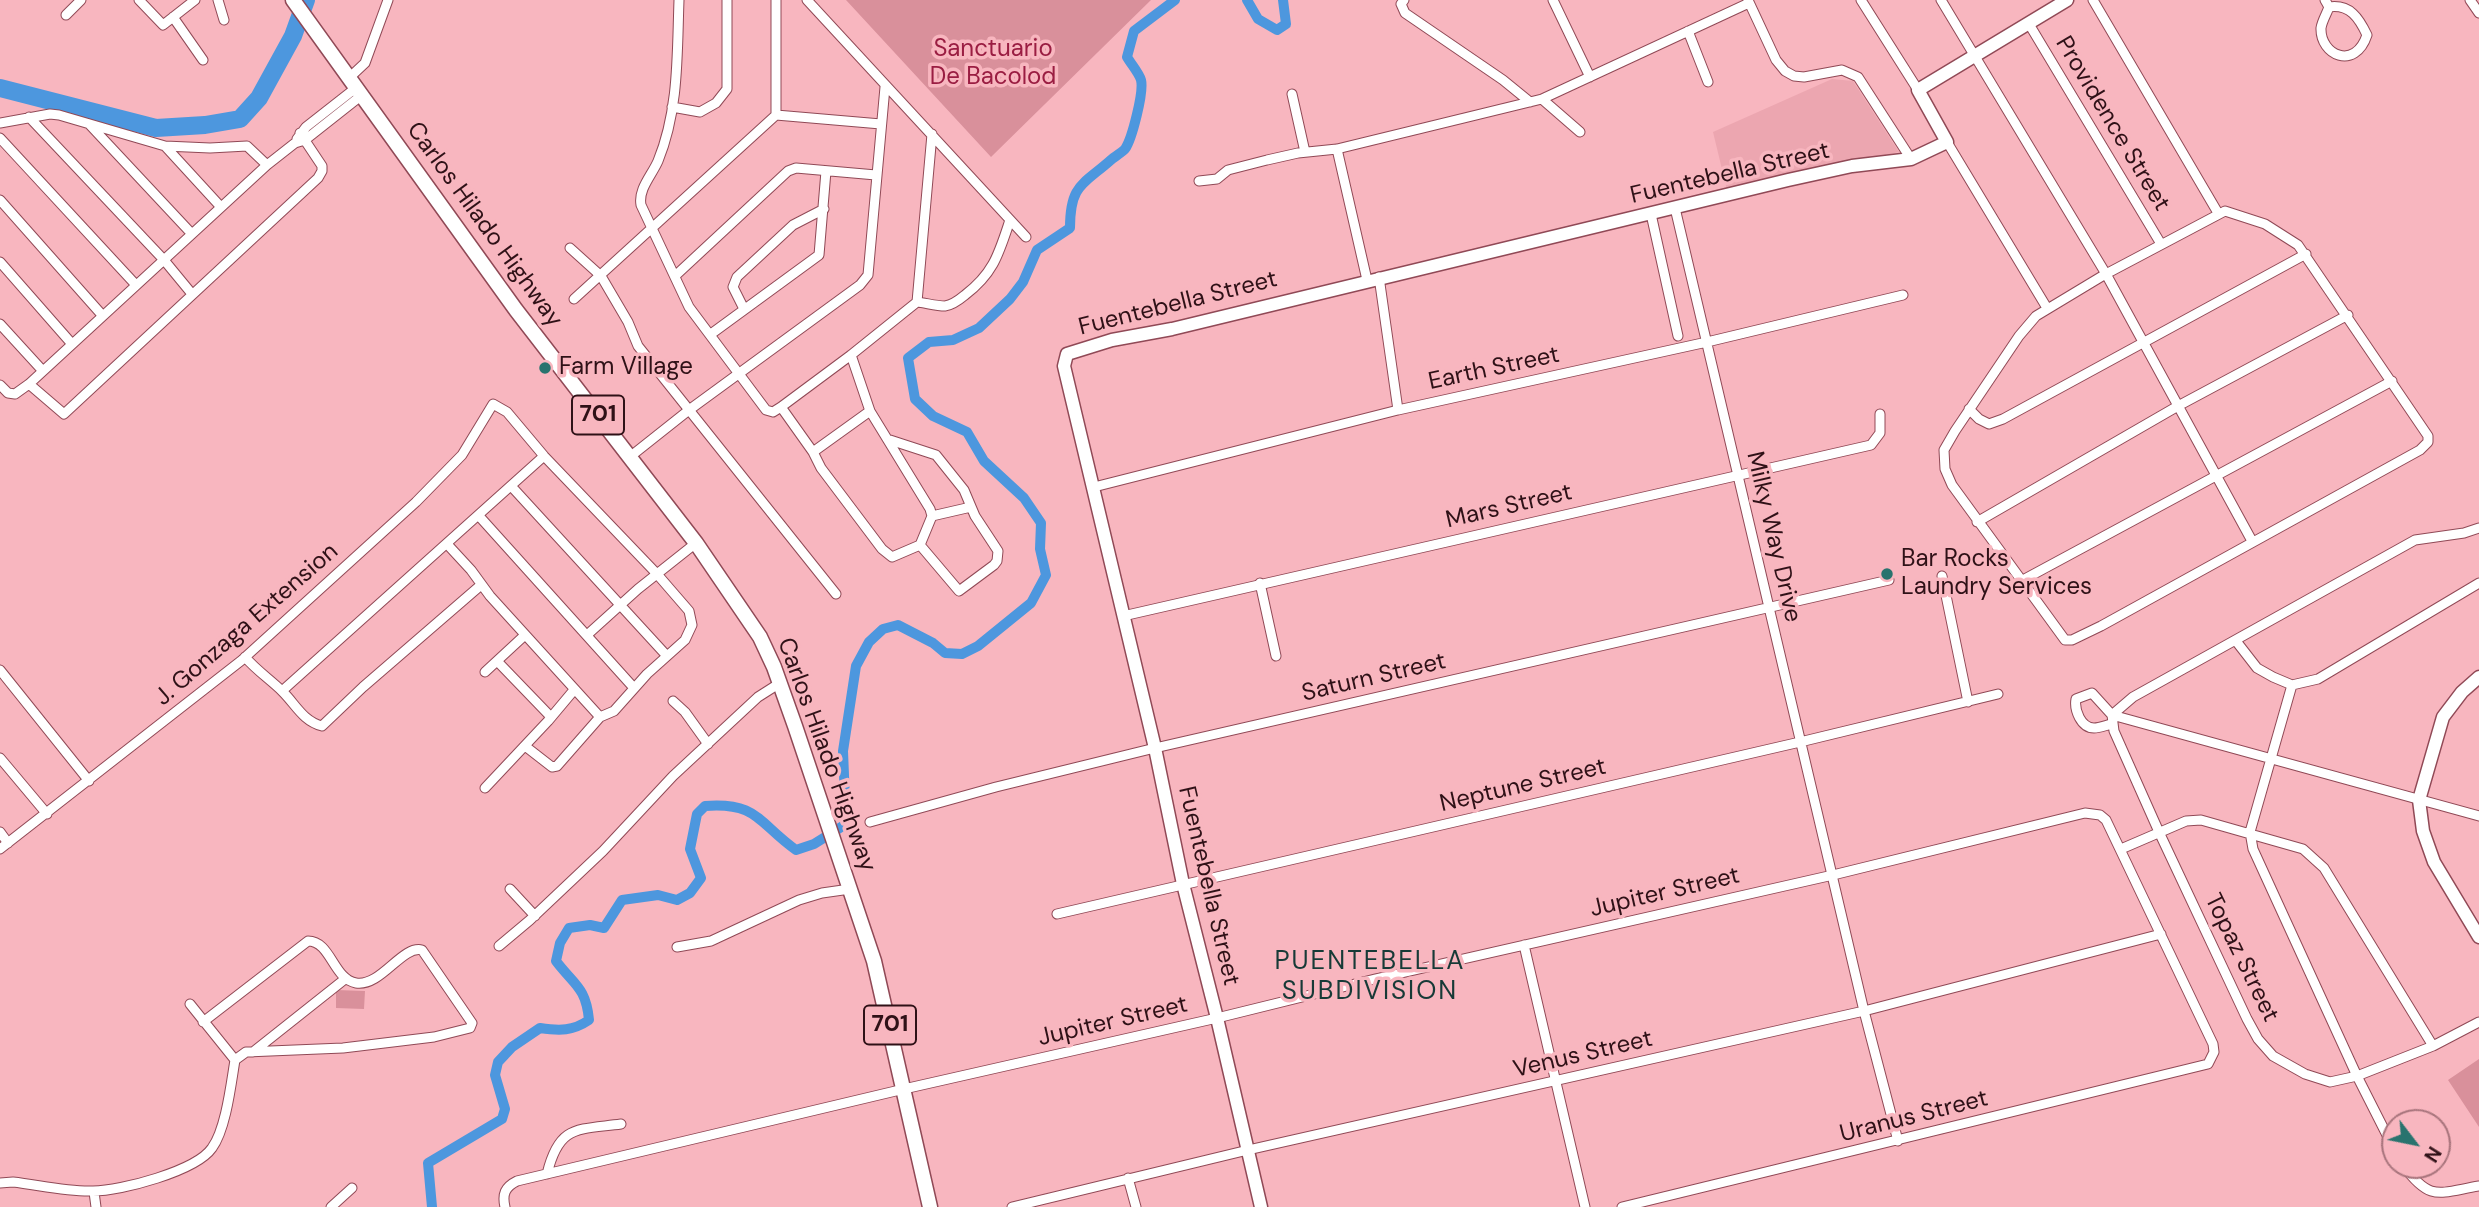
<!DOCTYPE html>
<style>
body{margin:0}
#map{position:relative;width:2479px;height:1207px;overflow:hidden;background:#f8b6bf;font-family:"DM Sans",sans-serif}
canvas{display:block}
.north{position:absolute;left:2381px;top:1109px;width:70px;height:70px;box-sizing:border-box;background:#f8b6bf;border:2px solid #a8747c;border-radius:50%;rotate:122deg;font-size:19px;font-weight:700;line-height:28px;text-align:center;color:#2f1117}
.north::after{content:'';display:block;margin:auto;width:24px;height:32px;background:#29736e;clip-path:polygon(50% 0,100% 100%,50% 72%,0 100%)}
</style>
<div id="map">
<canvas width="2479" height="1207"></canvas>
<div class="north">N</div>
</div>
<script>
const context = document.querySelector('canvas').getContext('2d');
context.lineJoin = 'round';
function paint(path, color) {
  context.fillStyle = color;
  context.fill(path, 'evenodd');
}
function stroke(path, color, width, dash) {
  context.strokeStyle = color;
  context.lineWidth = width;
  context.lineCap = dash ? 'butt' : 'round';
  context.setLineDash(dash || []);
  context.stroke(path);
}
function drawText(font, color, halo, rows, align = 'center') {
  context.font = font + ' "DM Sans",sans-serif';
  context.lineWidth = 7;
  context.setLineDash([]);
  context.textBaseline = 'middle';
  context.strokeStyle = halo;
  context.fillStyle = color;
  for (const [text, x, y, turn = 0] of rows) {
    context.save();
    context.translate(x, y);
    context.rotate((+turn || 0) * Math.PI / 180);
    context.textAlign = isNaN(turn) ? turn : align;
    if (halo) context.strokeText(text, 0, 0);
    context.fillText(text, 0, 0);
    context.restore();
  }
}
const built = new Path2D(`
 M1832 79 1853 81 1899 152 1727 190 1713 132Z`);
const green = new Path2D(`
 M846 0H1151L991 157Z
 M336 990 365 991 364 1009 336 1008Z
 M2479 1059V1127L2448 1080Z`);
const canal = new Path2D(`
 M1247 0 1258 19 1277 30 1286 24 1283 0
 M432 1207 428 1163 502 1119 505 1109 495 1075 498 1062 512 1047 540 1028C560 1031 573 1031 589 1020 586 987 574 985 556 961L560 943 569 928 590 925 604 928 622 900 658 895 677 900 690 893 701 878 690 849 697 814 705 806C758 802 758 823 796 850L814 844 846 824 843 751 856 666 869 642 883 629 898 625 933 643 945 653 962 654 978 646 1031 603 1046 575 1040 549 1041 523 1024 498 984 461 967 432 933 416 915 399 908 358 929 342 953 340 979 328 1010 299 1023 282 1037 250 1070 228C1070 184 1083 185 1112 159 1116 156 1122 152 1125 149 1132 139 1144 92 1141 80 1139 73 1131 64 1127 57L1134 31 1175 0`);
const river = new Path2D(`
 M0 88 156 128 205 125 240 119 259 98 293 36 306 0`);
const street = new Path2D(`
 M139 0 163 25 195 0
 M218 0 224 20
 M679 0C677 54 679 110 658 161 652 175 638 189 641 205L689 307 766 410 773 412 781 407 851 355 917 302 932 134
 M807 0 1026 237
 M1404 0 1401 4 1405 13 1503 80 1530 102
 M1553 0 1590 77
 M1748 0 1776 60 1785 71 1794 76 1804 77 1842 70 1858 77 1911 159
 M1861 0 1918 90
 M1941 0 2106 274 2252 541
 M2093 0 2218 213
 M2325 0 2329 7C2327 13 2322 21 2321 28 2320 55 2355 71 2367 35 2359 18 2350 4 2329 7
 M2470 0 2479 13
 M66 15 81 0
 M173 17 203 60
 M2029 24 2161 244
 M1688 31 1708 82
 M349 78 365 63 388 0
 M1292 94 1305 152
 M1542 99 1580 132
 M672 107 700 112 716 103 727 89V0
 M776 115 881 124
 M29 117 164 260 192 294
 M0 123 50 114 59 115 165 146 210 148 247 146 267 165
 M90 125 191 233
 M0 138 136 285
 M297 139 306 127 357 87
 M1947 142 2047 308
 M165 146 220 206
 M1337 149 1367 280
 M1199 181 1217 179 1228 170 1267 160 1298 153 1337 149 1542 99 1749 3
 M0 200 102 315
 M1675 208 1864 1011 1898 1141
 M2225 211 2265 224 2298 245 2428 436V442L2420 450 2101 626 2072 640H2065L1952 485 1945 469 1944 450 1955 431 2019 336 2036 316 2104 275Z
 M1651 214 1678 336
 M570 248 601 276 628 322 638 346 836 594
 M0 262 72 344
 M675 276 788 171 796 168 876 175
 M1379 277 1398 410
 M574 299 776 115V0
 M917 302C926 303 936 306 945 306 952 305 959 300 965 295 994 273 999 253 1010 220
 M744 309 733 287 737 277 793 225 824 209
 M0 324 42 370
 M711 334 819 255 826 171
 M29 384 64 414 318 178 322 171V166L300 133
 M0 385 8 393 15 394 29 384 267 165 295 143 305 140 362 95
 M781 407 813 452 821 468 882 549 892 557 920 545 932 516 930 509 870 411 851 355
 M1969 409 1979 419 1989 424 2003 419 2306 254
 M890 440 936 455 964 490 975 516 998 551 997 561 994 565 959 591 920 545
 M813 452 870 411
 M631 456 689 410 860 285 868 275 885 87
 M512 487 667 656
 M1094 487 1398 410 1707 342 1903 295
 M479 516 634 688
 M932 516 971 507
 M1977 522 2178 406 2348 315
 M447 544 471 570 490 596 600 717
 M1942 576 1968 702
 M2021 581 2392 381
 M1260 583 1276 656
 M1123 616 1871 445 1880 433V414
 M587 635 638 589 696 543
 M2236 641 2257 668 2273 677 2292 685 2318 679 2479 583
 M245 657C257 671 271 680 283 692 296 705 303 721 322 726L363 687 481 585
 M497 661 551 717
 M0 670 89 781
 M485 672 525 635
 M2292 685 2250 832 2253 849 2357 1076 2395 1151
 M282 691 544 456
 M673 701 685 712 708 744
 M2112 715 2114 731 2159 832 2247 1019 2258 1039 2273 1056 2305 1074 2330 1082 2357 1076 2433 1046 2479 1022
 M2112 715 2133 697 2415 540 2464 533 2479 528
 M2112 724C2107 725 2099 728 2094 728 2081 728 2074 710 2076 699L2092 693 2112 715 2479 816
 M0 758 47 814
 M485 788 548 721 574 690
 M870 822 996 787 1155 748 1889 580
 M0 832 8 843
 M0 849 242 660 416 502 462 455 493 404 507 412 544 456 657 574 689 611 692 625 685 640 647 674 614 711 600 717 557 766 552 767 525 746
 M2121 849 2186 821 2201 820 2303 849 2324 868 2433 1046
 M510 889 535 916
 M1057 914 1800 742 1998 694
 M1524 945 1585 1207
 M499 946 530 920 603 851 673 776 758 697 780 683
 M677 947 711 941 799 900 822 893 850 889
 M190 1004 235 1060
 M253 1052 345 979
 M2403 1165C2430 1202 2438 1193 2479 1186
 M547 1174C559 1125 576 1130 621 1124
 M1128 1178 1136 1207
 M0 1183 13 1182C39 1185 67 1192 93 1191 121 1191 196 1171 212 1148 226 1129 231 1084 235 1060L246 1052 343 1048 434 1037 470 1028 472 1023 422 950C402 945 381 987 356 983 333 979 331 941 308 941L203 1022
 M94 1192 96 1207
 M331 1207 352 1188
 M505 1207C502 1194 505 1187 517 1181L904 1089 1217 1018 1375 979 1833 875 2085 813 2100 815 2106 820 2213 1044 2214 1052 2208 1064 1622 1207
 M1012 1207 1248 1150 1864 1011 2161 934`);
const secondary = new Path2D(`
 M2479 677 2462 692 2443 717 2419 800 2423 831 2434 862 2479 937
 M1261 1207 1217 1018 1183 884 1155 748 1064 366 1067 354 1112 340 1172 329 1788 180 1852 166 1911 159 1947 142 1918 90 2067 0`);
const primary = new Path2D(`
 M293 0 516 310 696 543 760 637 774 667 795 726 874 961 930 1207`);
const markers = [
 [545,368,7,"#29736e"],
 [1887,574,7,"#29736e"]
];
const shields = [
 [598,415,52],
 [890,1025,52]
];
const shieldNames = [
 ["701",598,415],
 ["701",890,1025]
];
const parkNames = [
 ["Sanctuario",993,50],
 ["De Bacolod",993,78]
];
const streetNames = [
 ["Providence Street",2112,124,59],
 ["Fuentebella Street",1730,174,-13],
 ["Carlos Hilado Highway",484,225,54],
 ["Fuentebella Street",1178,304,-14],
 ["Earth Street",1494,369,-12],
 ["Mars Street",1509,507,-13],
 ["Milky Way Drive",1773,537,77],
 ["J. Gonzaga Extension",247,625,-41],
 ["Saturn Street",1374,678,-13],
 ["Carlos Hilado Highway",826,755,70],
 ["Neptune Street",1523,786,-13],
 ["Fuentebella Street",1208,886,77],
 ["Jupiter Street",1665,893,-13],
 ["Topaz Street",2241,958,64],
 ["Jupiter Street",1113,1022,-13],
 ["Venus Street",1583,1055,-13],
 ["Uranus Street",1914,1117,-14]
];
const poiNames = [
 ["Farm Village",559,368],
 ["Bar Rocks",1901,560],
 ["Laundry Services",1901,588]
];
const neighbourhoodNames = [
 ["PUENTEBELLA",1370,962],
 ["SUBDIVISION",1370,992]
];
paint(built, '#eca6b0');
paint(green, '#d9909b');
stroke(canal, '#4d97de', 10);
stroke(river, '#4d97de', 18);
stroke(street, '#904956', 11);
stroke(secondary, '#904956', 15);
stroke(primary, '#904956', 17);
stroke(street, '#fff', 9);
stroke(secondary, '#fff', 12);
stroke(primary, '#fff', 14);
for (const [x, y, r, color] of markers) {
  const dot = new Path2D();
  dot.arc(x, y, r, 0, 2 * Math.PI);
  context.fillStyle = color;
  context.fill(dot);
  stroke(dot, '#f8b6bf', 2.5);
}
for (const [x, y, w] of shields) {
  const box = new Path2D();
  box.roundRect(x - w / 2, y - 19.5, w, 39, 5);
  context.fillStyle = '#f8b6bf';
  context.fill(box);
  stroke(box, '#2f1117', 2);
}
drawText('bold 23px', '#2f1117', null, shieldNames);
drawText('24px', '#9a1d42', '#f8b6bf', parkNames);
drawText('24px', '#2f1117', '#f8b6bf', streetNames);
drawText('24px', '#2f1117', '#f8b6bf', poiNames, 'left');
context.letterSpacing = '2px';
drawText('26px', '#173a37', '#f8b6bf', neighbourhoodNames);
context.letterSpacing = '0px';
</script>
